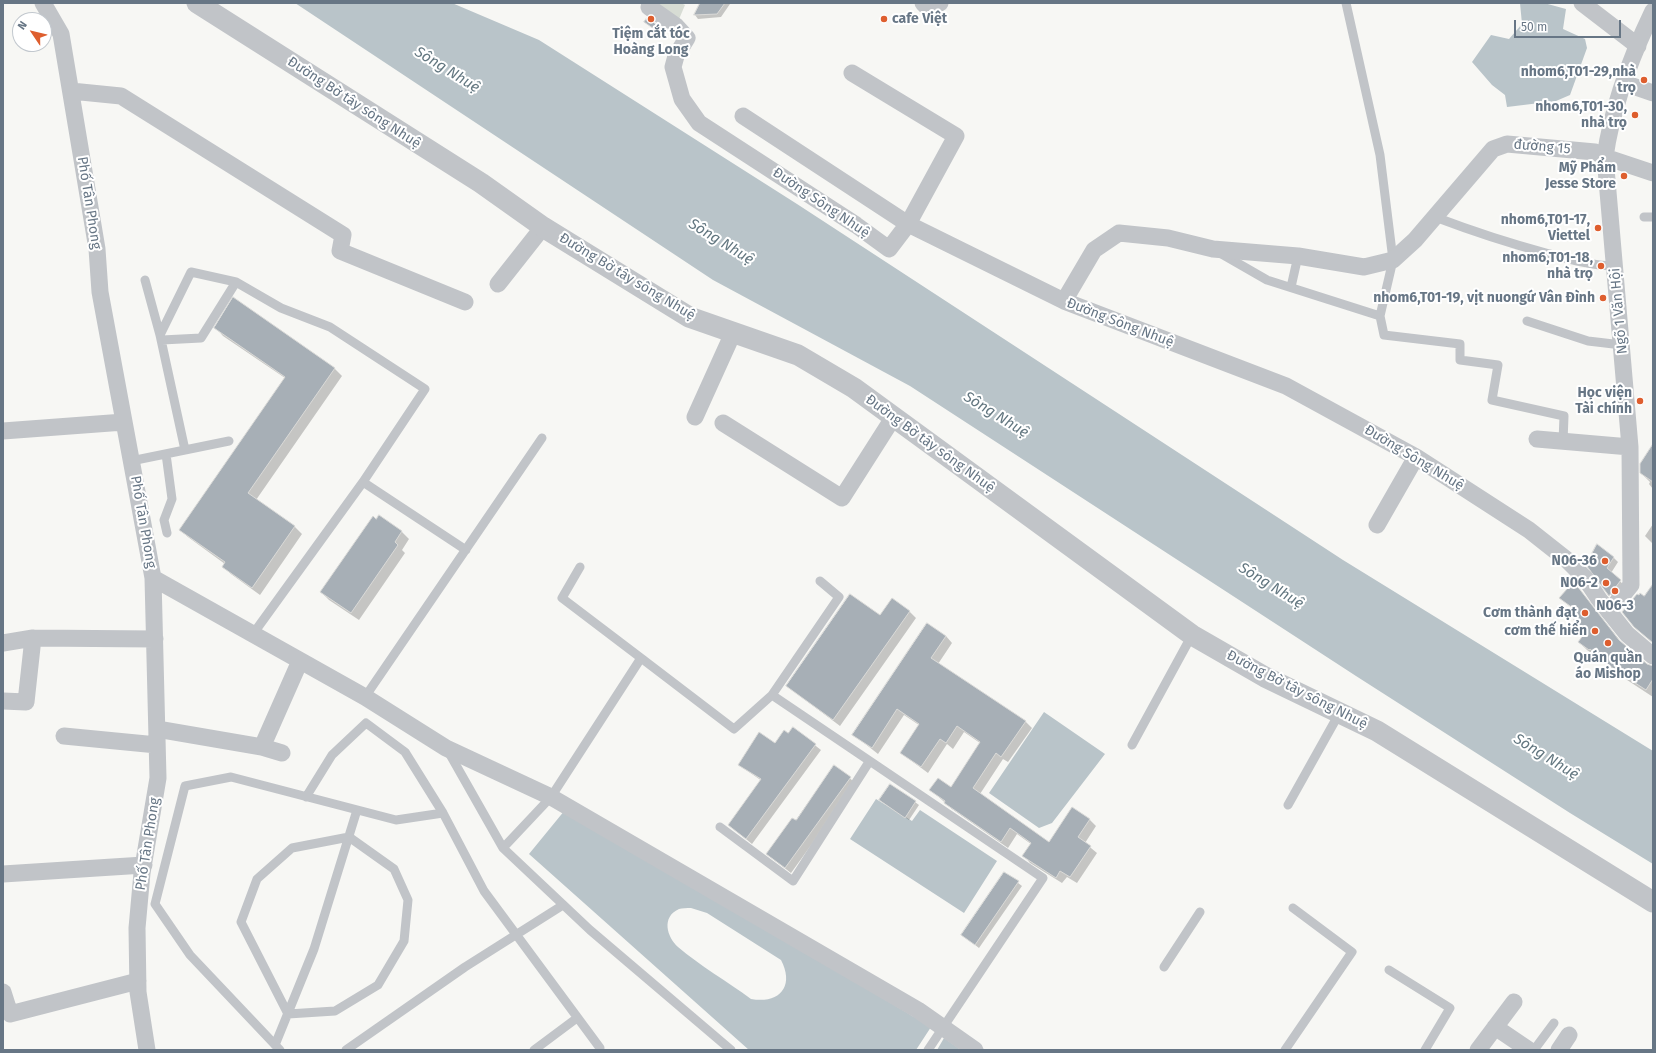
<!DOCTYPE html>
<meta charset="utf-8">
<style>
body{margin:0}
#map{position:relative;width:1656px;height:1053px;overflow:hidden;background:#f7f7f4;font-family:"Fira Sans",sans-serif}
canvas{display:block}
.frame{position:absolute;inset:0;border:4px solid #677685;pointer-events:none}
.north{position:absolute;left:12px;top:12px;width:40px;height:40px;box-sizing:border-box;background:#fff;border:1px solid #c2c8ce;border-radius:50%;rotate:305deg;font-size:11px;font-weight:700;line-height:16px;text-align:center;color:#677685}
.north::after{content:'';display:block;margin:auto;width:14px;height:18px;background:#de5e2e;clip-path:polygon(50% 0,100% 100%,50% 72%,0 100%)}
.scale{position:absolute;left:1514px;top:20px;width:107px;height:18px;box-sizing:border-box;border:2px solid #677685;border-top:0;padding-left:5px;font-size:12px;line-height:14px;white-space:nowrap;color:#677685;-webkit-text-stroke:3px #fff;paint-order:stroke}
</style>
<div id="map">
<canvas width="1656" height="1053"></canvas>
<div class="frame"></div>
<div class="north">N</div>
<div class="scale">50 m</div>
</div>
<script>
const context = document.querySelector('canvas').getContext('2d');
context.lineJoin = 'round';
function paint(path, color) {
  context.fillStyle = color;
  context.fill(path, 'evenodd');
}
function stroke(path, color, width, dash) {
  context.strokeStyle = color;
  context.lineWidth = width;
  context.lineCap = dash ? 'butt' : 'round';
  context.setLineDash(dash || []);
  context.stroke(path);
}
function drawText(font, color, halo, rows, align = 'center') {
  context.font = font + ' "Fira Sans",sans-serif';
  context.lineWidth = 4;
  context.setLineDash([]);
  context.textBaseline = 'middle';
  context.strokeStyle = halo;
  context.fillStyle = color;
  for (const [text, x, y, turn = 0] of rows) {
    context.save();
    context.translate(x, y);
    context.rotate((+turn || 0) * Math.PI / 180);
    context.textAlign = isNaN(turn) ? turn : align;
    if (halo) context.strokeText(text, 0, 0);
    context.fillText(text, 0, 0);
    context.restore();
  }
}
const green = new Path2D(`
 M656 3H681L685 5 677 24Z`);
const water = new Path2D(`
 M295 3H452L539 40 797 204 1343 560 1653 751V864L1570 813 1356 676 910 386 713 280Z
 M1520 3H1544L1566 9 1563 29 1585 39 1587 48 1570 95 1556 101 1507 107 1505 95 1492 85 1472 62 1491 35 1509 39 1522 24Z
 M1044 712 1105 754 1052 823 1039 828 989 793Z
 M876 799 912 821 920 810 997 861 964 913 850 839Z
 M565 810 931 1027 916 1050H749L529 854ZM691 908 707 913 781 960C795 987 779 1004 751 999 728 982 699 965 678 947 667 937 661 917 679 909 682 908 687 908 691 908Z
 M944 1038 961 1050H937Z`);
const shadow = new Path2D(`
 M701 3H729L730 4 721 17 698 19 695 15Z
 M216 328 334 368 342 376 256 500 295 527 302 534 260 595 231 574 223 566 225 564 188 537 180 530 285 378 223 336Z
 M1653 446V489L1649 484 1650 482 1641 473Z
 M379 516 402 532 409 539 402 550 405 553 359 620 329 600 321 592Z
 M1653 524V544L1645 536Z
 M1613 557 1618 562 1611 573 1625 586 1615 600 1588 565Z
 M1571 579 1625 647 1646 665 1653 666V697L1624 678 1598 656 1597 657 1587 650 1579 642 1587 633 1578 613 1560 598 1568 589Z
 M909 611 916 618 840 726 787 686 880 617Z
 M946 636 952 643 938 664 1025 721 1032 728 1008 762 1003 759 980 794 1050 843 1072 809 1090 820 1096 826 1085 843 1097 853 1077 883 1067 877 1062 883 1030 863 1024 856 1031 844 1017 834 1008 848 952 809 931 790 951 788 980 743 964 732 953 749 947 744 928 773 901 753 919 725 904 715 878 754 854 735Z
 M793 728 821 750 752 844 729 825 762 781 739 765 775 744 788 734Z
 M834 767 856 783 791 873 773 859Z
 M880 800 915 802 919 805 909 820Z
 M1005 873 1022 886 979 948 962 935Z`);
const building = new Path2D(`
 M700 3H725L717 14 694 15Z
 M647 18 663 29 660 33 644 22Z
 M233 297 335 368 248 493 295 526 252 588 222 567 225 562 179 530 285 377 214 328Z
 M1653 444V482L1640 473V464Z
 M379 515 402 531 395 542 398 545 351 613 320 592 373 516 376 519Z
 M1597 544 1614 557 1607 568 1621 580 1609 596 1586 565Z
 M1571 578 1619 640 1647 664 1653 666V679L1646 690 1615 670 1590 649 1589 650 1578 642 1585 633 1572 617 1577 611 1559 598 1567 589 1563 585Z
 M1653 584V643L1634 627 1622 612 1637 594 1639 595 1640 593 1644 596Z
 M850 594 880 615 892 598 910 611 833 720 786 686Z
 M927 623 946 636 931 658 1026 721 1001 757 996 753 973 788 1049 842 1072 807 1090 819 1078 837 1091 846 1070 877 1060 871 1056 878 1022 856 1031 843 1010 828 1001 842 944 803 945 801 929 790 938 778 951 787 980 742 957 726 946 743 940 739 921 767 900 753 919 724 897 709 872 748 852 735Z
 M793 727 816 744 746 839 728 825 761 779 738 765 759 732 775 743 784 730 788 733Z
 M834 765 851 777 785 868 766 854 792 818 796 820Z
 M890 784 916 801 905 818 879 800Z
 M1004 872 1019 881 975 945 961 935Z`);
const service = new Path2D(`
 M1346 3 1380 155 1393 260 1380 316 1384 335 1460 344V360L1498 365 1492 400 1564 416 1563 442
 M1435 217C1472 231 1508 243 1546 253 1568 259 1592 266 1615 266
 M1644 217H1653
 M1220 253 1267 280 1380 316
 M145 280 160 335
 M1291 287 1298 256
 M1527 321 1588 341 1622 345
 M162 340 201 338 236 282
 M185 450 160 335 191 272 236 282 281 308 330 327 425 389 363 482 253 634
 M166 454 172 499 164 520 167 533
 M131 461 229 441
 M363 482 466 550
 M641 658 734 729 772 695 839 597 820 581
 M772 695 1043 878 928 1050
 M365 697 542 438
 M1132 745 1192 635
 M448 751 503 848 590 930 731 1050
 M306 797 332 755 366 723 405 752 443 813 484 891 600 1048
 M1288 805 1340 712
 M720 827 793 881 869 762
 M349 837 394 869 408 900 404 941 378 985 335 1011 288 1014 241 922 257 879 292 848Z
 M503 848 551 797 641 658 562 598 580 567
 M1164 967 1200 912
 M1389 970 1450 1008 1425 1050
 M275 1045 314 949 357 810
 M280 1050 190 955 155 904 185 786 231 777 396 820 443 813
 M346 1050 465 967 563 905
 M534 1050 577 1018
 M1285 1050 1352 952 1293 908
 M1534 1050 1554 1023`);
const minor = new Path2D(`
 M43 3 61 34 97 249 100 292 153 578 158 778 142 873 137 928 138 992 147 1050
 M923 3 928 8 940 3
 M1582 3 1638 46
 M649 7 676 26 687 38 676 56 673 67 682 99 699 123 856 225 889 249 908 224 956 136 852 73
 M1624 83 1653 93
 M71 91 121 96 343 235 340 251 465 302
 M743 116 908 224 1064 301 1286 386 1416 457 1529 530 1567 560 1585 578 1599 599 1627 634 1653 656
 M498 284 543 227
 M1064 301 1094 250 1119 233 1168 238 1213 249 1298 256 1364 267 1393 260 1415 240 1493 149 1507 144 1595 152 1605 157 1653 173
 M695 417 733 333
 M723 423 842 498 893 418
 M3 431 124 422
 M1537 439 1630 447
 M1377 525 1416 457
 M153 578 365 697 446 748 551 797 918 1010 975 1050
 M1609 612 1631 585 1630 447 1605 157C1612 107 1631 57 1653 11
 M3 643 33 638 155 639
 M3 701 26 702 33 638
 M157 729 262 747 282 753
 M64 736 157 745
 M262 747 300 661
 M3 874 144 865
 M3 992 10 1014 138 981
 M1495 1027 1529 1050
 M1478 1050 1514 1002
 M1559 1050 1569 1035`);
const tertiary = new Path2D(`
 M197 3 481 183 543 227 689 317 798 355 854 388 1192 635 1265 677 1377 731 1653 902`);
const markers = [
 [651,19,4,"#de5e2e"],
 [884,19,4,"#de5e2e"],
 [1644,80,4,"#de5e2e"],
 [1635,115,4,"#de5e2e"],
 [1624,176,4,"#de5e2e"],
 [1598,228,4,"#de5e2e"],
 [1601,266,4,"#de5e2e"],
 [1603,298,4,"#de5e2e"],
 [1640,401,4,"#de5e2e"],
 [1605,561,4,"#de5e2e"],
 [1606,583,4,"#de5e2e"],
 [1615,591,4,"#de5e2e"],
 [1585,613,4,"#de5e2e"],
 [1595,631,4,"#de5e2e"],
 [1608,643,4,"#de5e2e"]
];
const poiNames = [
 ["cafe Việt",892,19,"left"],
 ["Tiệm cắt tóc",651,34,"center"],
 ["Hoàng Long",651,50,"center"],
 ["nhom6,T01-29,nhà",1636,72],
 ["trọ",1636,88],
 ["nhom6,T01-30,",1627,107],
 ["nhà trọ",1627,123],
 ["Mỹ Phẩm",1616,168],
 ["Jesse Store",1616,184],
 ["nhom6,T01-17,",1590,220],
 ["Viettel",1590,236],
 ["nhom6,T01-18,",1593,258],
 ["nhà trọ",1593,274],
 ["nhom6,T01-19, vịt nuongứ Vân Đình",1595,298],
 ["Học viện",1632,393],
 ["Tài chính",1632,409],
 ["N06-36",1597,561],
 ["N06-2",1598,583],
 ["N06-3",1615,606,"center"],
 ["Cơm thành đạt",1577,613],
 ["cơm thế hiển",1587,631],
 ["Quán quần",1608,658,"center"],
 ["áo Mishop",1608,674,"center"]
];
const streetNames = [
 ["Đường Bờ tây sông Nhuệ",354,103,33],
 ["đường 15",1542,147,5],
 ["Phố Tân Phong",89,203,81],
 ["Đường Sông Nhuệ",821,203,34],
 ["Đường Bờ tây sông Nhuệ",627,277,31],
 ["Ngõ 1 Văn Hội",1619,311,-95],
 ["Đường Sông Nhuệ",1120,323,21],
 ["Đường Bờ tây sông Nhuệ",930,444,36],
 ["Đường Sông Nhuệ",1414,458,31],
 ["Phố Tân Phong",143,522,80],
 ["Đường Bờ tây sông Nhuệ",1297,690,27],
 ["Phố Tân Phong",148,844,-81]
];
const waterNames = [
 ["Sông Nhuệ",447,70,32],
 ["Sông Nhuệ",721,242,32],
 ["Sông Nhuệ",996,415,32],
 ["Sông Nhuệ",1271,586,32],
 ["Sông Nhuệ",1546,757,32]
];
paint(green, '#d7dcd4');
paint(water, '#b9c4c9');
paint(shadow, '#0003');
paint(building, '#a7afb6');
stroke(building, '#d9d9d7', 1);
stroke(service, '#c1c4c8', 9);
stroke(minor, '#c1c4c8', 17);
stroke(tertiary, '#c1c4c8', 21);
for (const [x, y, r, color] of markers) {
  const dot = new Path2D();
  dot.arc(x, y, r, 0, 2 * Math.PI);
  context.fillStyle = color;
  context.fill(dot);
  stroke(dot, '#fff', 1.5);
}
drawText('bold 14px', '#677685', '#fff', poiNames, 'right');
drawText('14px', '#677685', '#fff', streetNames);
drawText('italic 15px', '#637780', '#fff', waterNames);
</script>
